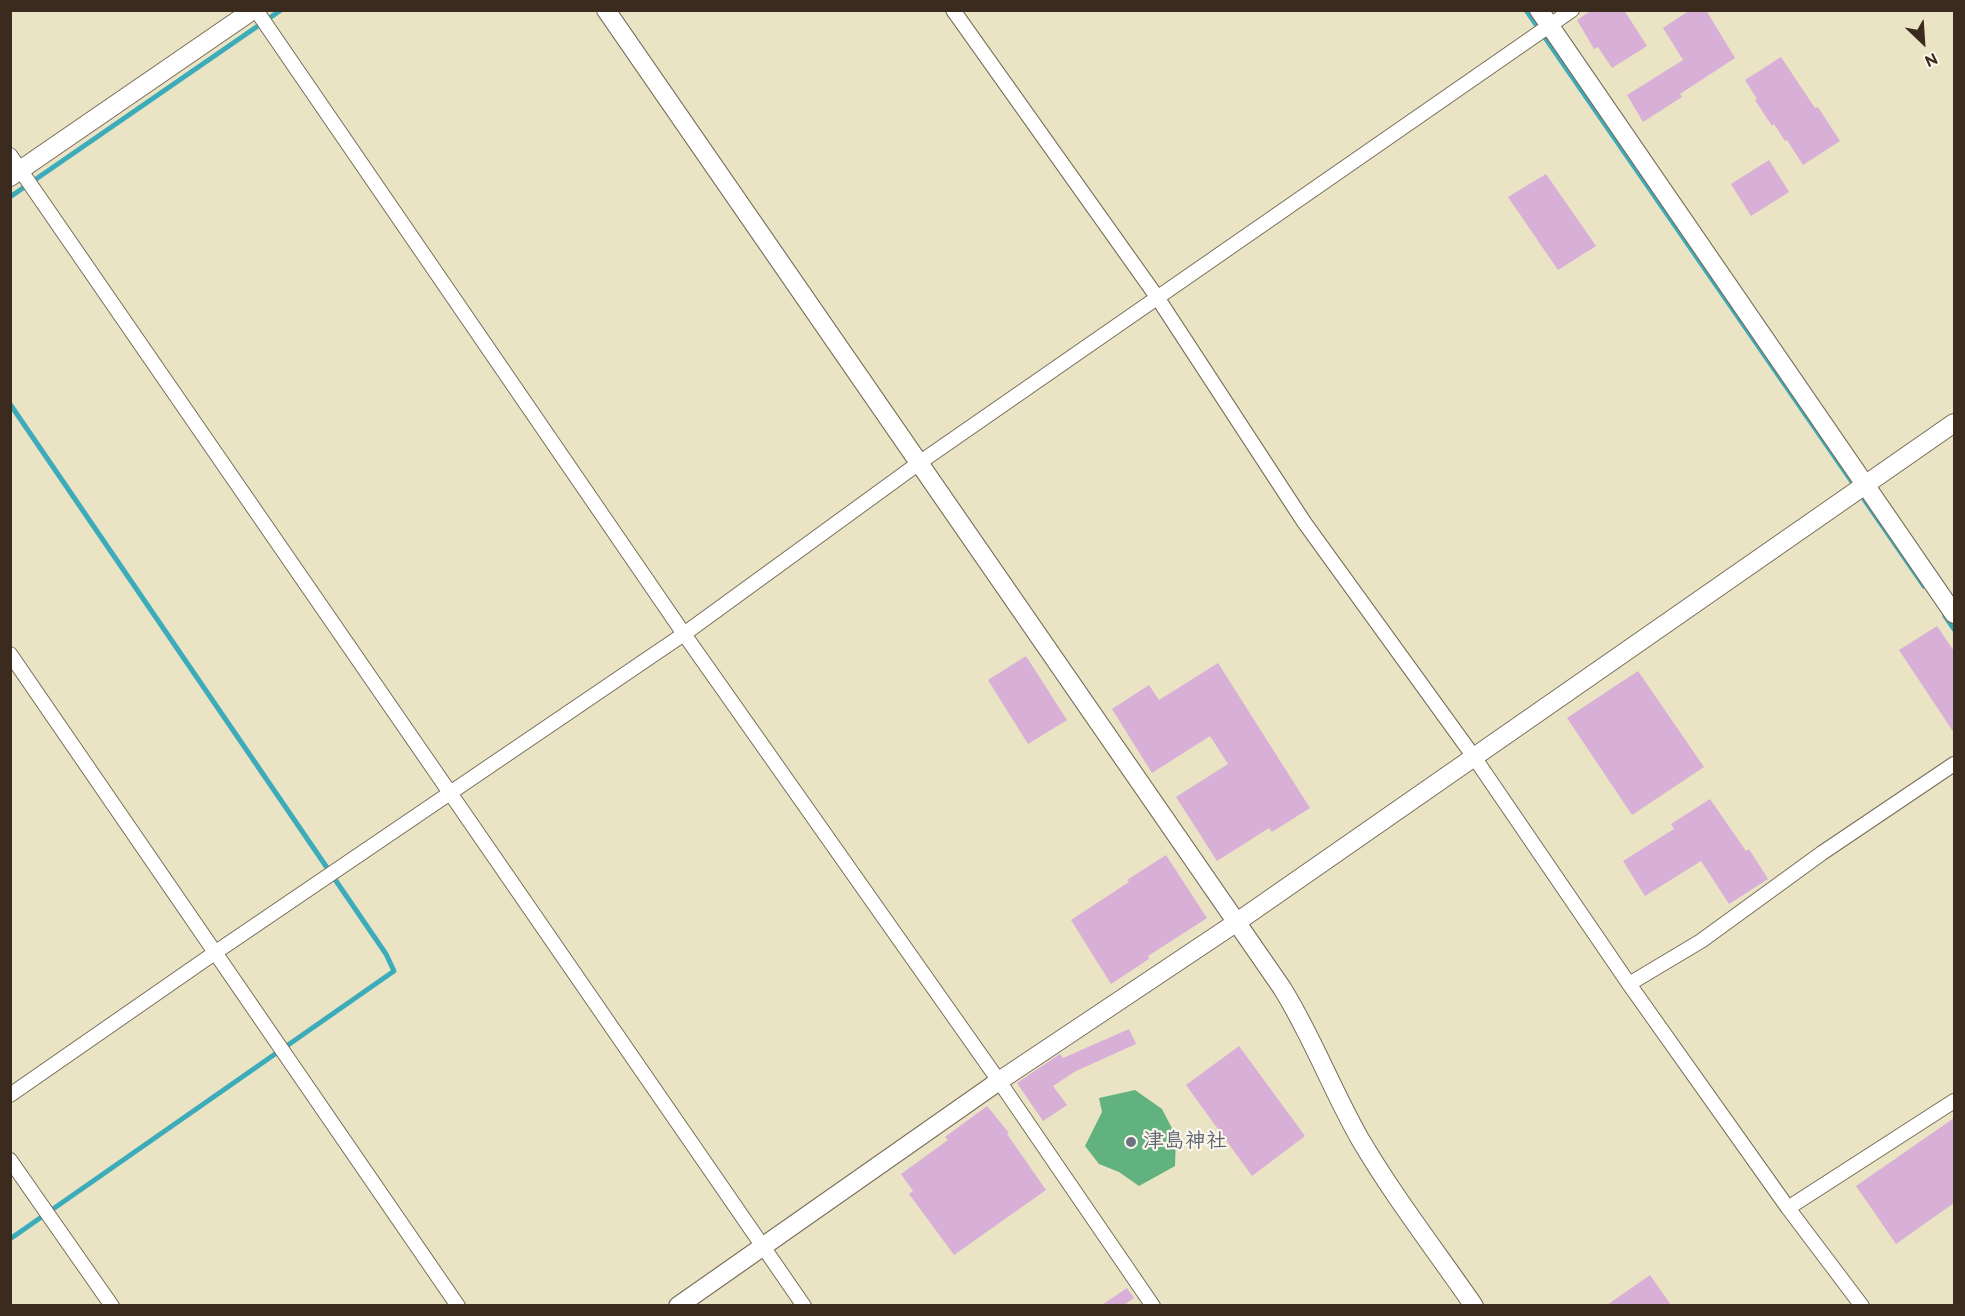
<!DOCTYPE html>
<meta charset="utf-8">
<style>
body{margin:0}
#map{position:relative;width:1965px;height:1316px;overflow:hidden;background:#eae4c4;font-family:"Balsamiq Sans",sans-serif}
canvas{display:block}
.frame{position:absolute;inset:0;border:12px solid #3b2a1e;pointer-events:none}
.north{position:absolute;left:1893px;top:12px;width:60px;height:60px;-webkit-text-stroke:4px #fbf7ec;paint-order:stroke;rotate:155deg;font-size:16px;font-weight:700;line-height:24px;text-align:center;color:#3b2a1e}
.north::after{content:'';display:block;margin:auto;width:21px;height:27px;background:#3b2a1e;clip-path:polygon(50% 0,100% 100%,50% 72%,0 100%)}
</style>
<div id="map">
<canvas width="1965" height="1316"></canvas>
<div class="frame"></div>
<div class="north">N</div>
</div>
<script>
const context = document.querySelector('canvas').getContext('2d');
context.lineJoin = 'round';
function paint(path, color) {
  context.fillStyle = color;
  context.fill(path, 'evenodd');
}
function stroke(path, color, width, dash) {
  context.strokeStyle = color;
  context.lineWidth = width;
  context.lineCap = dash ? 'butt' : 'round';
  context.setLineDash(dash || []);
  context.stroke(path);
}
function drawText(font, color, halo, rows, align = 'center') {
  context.font = font + ' "Balsamiq Sans","Klee One",sans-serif';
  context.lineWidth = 4.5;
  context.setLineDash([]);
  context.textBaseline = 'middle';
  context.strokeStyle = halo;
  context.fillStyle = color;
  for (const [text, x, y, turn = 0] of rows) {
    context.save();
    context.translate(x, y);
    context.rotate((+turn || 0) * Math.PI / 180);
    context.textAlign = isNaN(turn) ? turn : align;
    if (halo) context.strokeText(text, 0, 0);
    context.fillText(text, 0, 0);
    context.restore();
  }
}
const forest = new Path2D(`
 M1135 1090 1162 1109 1176 1136 1175 1166 1139 1186 1119 1172 1099 1164 1085 1146 1102 1112 1099 1098Z`);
const stream = new Path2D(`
 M1526 10 1924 586
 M10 197 281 10
 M10 404 386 954 394 971 10 1239
 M1945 616 1954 629`);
const building = new Path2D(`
 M1592 10H1624L1647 46 1612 68 1598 47 1594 49 1577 20Z
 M1690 10H1706L1735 58 1680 94 1682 97 1643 122 1627 95 1683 60 1663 28Z
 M1781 57 1815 108 1818 107 1840 141 1803 165 1787 140 1785 141 1774 124 1772 126 1755 100 1757 99 1745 80Z
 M1769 160 1789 192 1751 216 1731 184Z
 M1546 174 1596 246 1558 270 1508 197Z
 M1937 626 1954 651V733L1899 650Z
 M1026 656 1067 720 1028 744 988 680Z
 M1218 663 1310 808 1272 832 1269 828 1217 861 1176 797 1228 764 1210 736 1152 773 1112 709 1149 685 1159 700Z
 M1638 671 1704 767 1632 815 1567 718Z
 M1710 799 1746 851 1749 849 1768 879 1729 904 1701 861 1645 896 1623 861 1674 829 1671 824Z
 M1166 855 1207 918 1148 956 1149 959 1111 984 1071 920 1129 882 1127 880Z
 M1129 1029 1136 1044 1076 1071 1053 1086 1067 1105 1043 1121 1017 1083 1060 1054 1063 1058Z
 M1239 1046 1305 1136 1252 1176 1186 1085Z
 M987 1106 1009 1133 1007 1134 1046 1190 954 1255 909 1194 913 1191 901 1174 948 1140 945 1137Z
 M1954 1118V1203L1896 1244 1856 1186Z
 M1650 1275 1671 1305H1607Z
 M1127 1288 1134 1298 1124 1305H1102Z`);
const minor = new Path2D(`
 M256 10 684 634 999 1081 1153 1306
 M953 10 1157 297 1304 522 1474 757 1629 984 1788 1208 1862 1306
 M10 155 804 1306
 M10 654 458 1306
 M1629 984 1701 941 1822 853 1954 764
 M10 1095 216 952 684 634 919 463 1572 10
 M10 1160 112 1306
 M1788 1208 1954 1101`);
const tertiary = new Path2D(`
 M606 10 1282 988C1312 1036 1332 1090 1360 1139 1394 1197 1436 1251 1474 1306
 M1539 10 1954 614
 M10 177 253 10
 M678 1306 999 1081 1237 922 1954 423`);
const markers = [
 [1131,1142,6,"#6b7280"]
];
const worshipNames = [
 ["津島神社",1143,1142]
];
paint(forest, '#61b27f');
stroke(stream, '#3dacba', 5);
paint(building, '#d7afd7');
stroke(minor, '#786b58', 16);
stroke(tertiary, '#786b58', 20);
stroke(minor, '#fff', 14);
stroke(tertiary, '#fff', 18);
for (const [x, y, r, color] of markers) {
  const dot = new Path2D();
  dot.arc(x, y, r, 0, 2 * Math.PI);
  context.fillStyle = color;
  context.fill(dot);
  stroke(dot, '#fbf7ec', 2);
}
drawText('bold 21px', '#5b616d', '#fbf7ec', worshipNames, 'left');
</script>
